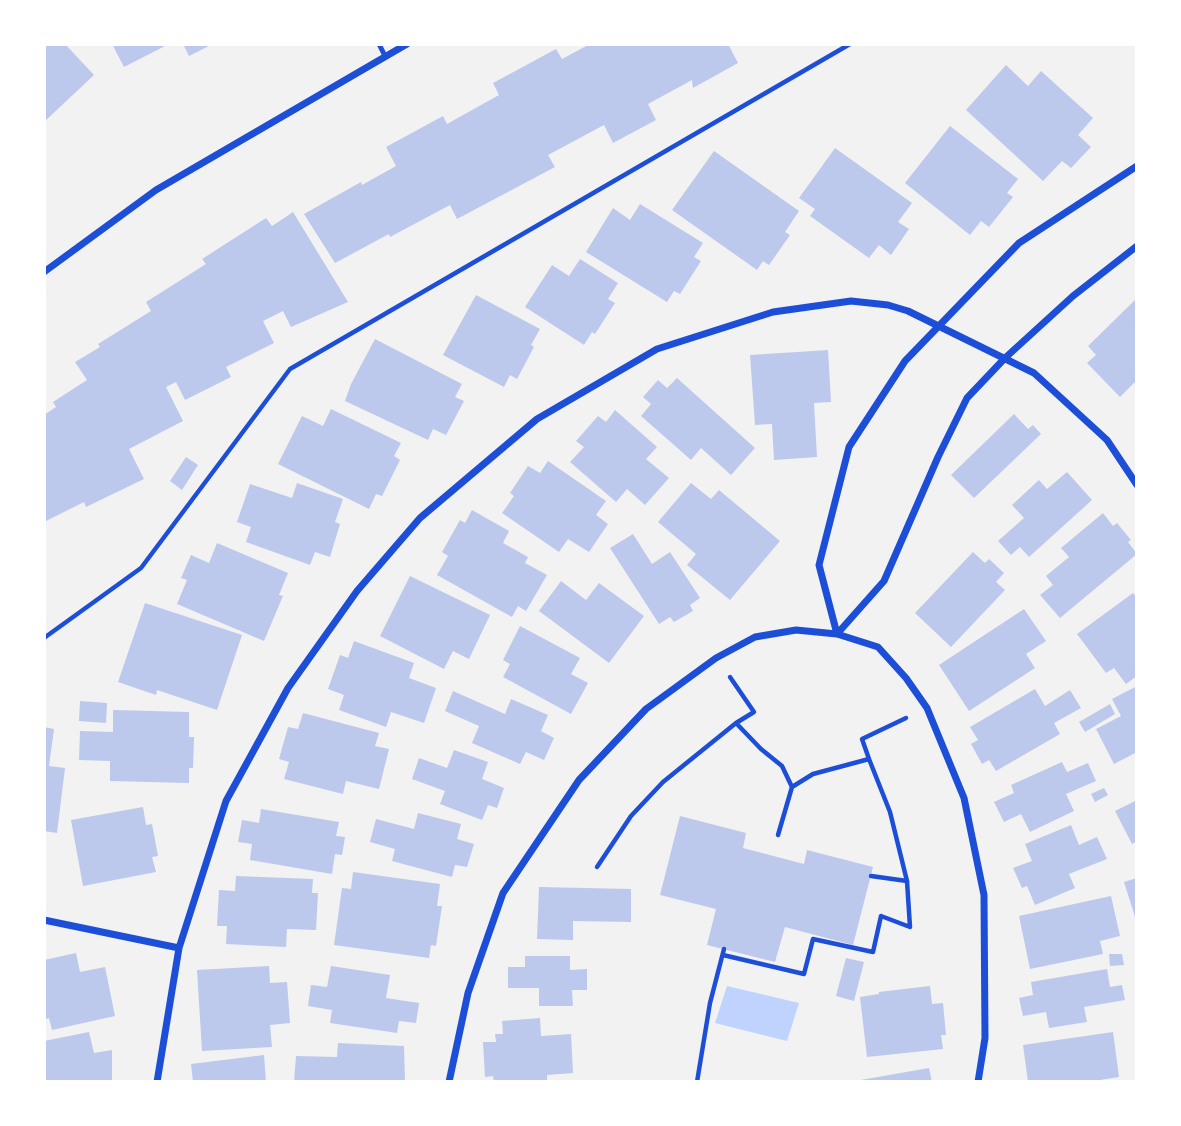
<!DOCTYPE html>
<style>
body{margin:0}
#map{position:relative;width:1181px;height:1126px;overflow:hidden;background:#f2f2f2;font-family:"Public Sans",sans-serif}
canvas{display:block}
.frame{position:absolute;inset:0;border:46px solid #fff;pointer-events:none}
</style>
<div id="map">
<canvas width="1181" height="1126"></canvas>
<div class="frame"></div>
</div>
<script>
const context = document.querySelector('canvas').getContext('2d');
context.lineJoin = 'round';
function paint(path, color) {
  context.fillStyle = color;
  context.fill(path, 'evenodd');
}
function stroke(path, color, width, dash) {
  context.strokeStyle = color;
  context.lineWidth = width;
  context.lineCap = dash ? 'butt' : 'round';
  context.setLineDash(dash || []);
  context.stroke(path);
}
const water = new Path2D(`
 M727 986 799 1003 787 1041 715 1023Z`);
const building = new Path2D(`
 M44 44H65L94 75 44 122Z
 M112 44H169L124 67Z
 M183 44H213L189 56Z
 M590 44H728L738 63 693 88 692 80 648 104 656 120 613 143 604 125 548 155 555 167 457 219 450 205 390 237 389 234 335 263 304 214 361 182 362 185 396 166 386 147 443 116 447 124 499 95 493 83 556 49 562 59Z
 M1006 65 1028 86 1041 71 1093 118 1078 135 1091 147 1071 168 1062 161 1043 181 966 110Z
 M950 126 1018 179 1007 193 1013 197 989 227 981 221 970 235 905 183Z
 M835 148 912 203 898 222 909 229 891 255 879 245 869 258 810 216 815 209 799 198Z
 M714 151 799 211 785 232 790 235 769 265 763 261 757 270 672 210Z
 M640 204 703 243 694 257 701 261 680 294 674 291 667 302 586 252 613 208 630 220Z
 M293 212 348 302 291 327 283 311 263 321 274 343 226 367 231 377 185 400 176 382 166 387 183 421 129 449 144 479 86 507 84 502 44 522V415L56 407 53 402 87 380 75 362 100 347 98 344 151 311 146 302 206 264 202 259 266 218 272 226Z
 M580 259 618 283 608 299 615 303 595 334 592 332 584 345 525 307 552 265 569 276Z
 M476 295 540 329 531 345 534 347 517 379 510 375 504 387 443 355Z
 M1137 298V380L1120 397 1087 363 1096 355 1088 346Z
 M375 339 462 384 455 397 464 401 446 435 433 429 428 440 345 401 351 384Z
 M828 350 831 402 814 403 817 457 774 460 772 424 755 425 750 355Z
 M677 378 755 448 731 475 701 448 691 460 641 416 651 404 643 397 658 380 667 388Z
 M331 409 401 443 394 456 400 460 382 496 376 494 369 509 278 464 302 416 323 426Z
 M615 410 657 447 646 459 669 478 645 505 627 489 616 502 570 462 584 447 576 441 598 416 606 422Z
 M1014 414 1028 429 1033 425 1041 434 974 498 951 475Z
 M186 457 198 465 182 490 170 481Z
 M548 461 606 501 596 515 608 524 589 552 568 539 559 552 502 513 514 496 510 493 528 466 540 473Z
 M1067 472 1092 500 1029 557 1020 547 1011 555 998 541 1024 518 1012 505 1039 480 1047 489Z
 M297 483 343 499 335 522 340 524 330 557 315 552 310 565 246 542 251 527 237 522 250 484 292 498Z
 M691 483 711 499 719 490 780 541 730 600 687 565 696 554 658 522Z
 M472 510 509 531 503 543 528 557 525 563 547 575 526 611 518 606 512 617 437 575 448 556 442 552 460 520 465 523Z
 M1103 513 1113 526 1117 523 1131 540 1128 542 1137 554 1060 618 1040 595 1053 585 1046 576 1069 557 1061 548Z
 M633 534 652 564 670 552 700 598 690 605 693 611 674 622 670 617 659 624 610 548Z
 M217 543 288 573 279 595 283 596 264 641 177 604 187 580 181 578 191 555 209 563Z
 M973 552 985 563 989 559 1004 573 996 582 1005 590 951 647 915 613Z
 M410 576 490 615 469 659 453 651 444 669 380 636Z
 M561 581 586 600 599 583 644 616 609 663 539 611Z
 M1133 593 1137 598V676L1126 684 1114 668 1106 673 1077 634Z
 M145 603 242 635 217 710 157 690 156 695 118 682Z
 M1024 609 1046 641 1026 654 1035 668 969 711 939 665Z
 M520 626 580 658 571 674 588 683 571 714 503 677 510 664 503 660Z
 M354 641 414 663 409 678 436 688 424 723 391 712 386 727 339 710 344 695 328 689 340 655 348 658Z
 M1137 686V752L1114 764 1096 729 1121 716 1112 699Z
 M1035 689 1045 706 1070 690 1081 708 1054 723 1060 734 996 771 989 760 982 764 971 744 978 740 970 727Z
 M453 691 505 714 511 699 548 715 541 731 554 738 544 760 526 752 520 764 472 743 479 726 445 711Z
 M80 701 107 703 106 723 79 721Z
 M1110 704 1115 714 1085 732 1079 722Z
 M113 710 189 712V737H194L193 768H189V783L110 781V761L79 760 80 731 113 732Z
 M303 713 379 733 375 746 389 749 379 789 346 781 343 794 284 779 289 762 279 759 288 727 298 729Z
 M44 727 54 729 49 766 65 768 57 833 44 831Z
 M454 750 488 762 482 779 504 788 497 808 488 805 482 820 440 804 445 791 412 779 419 758 447 768Z
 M1062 762 1067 772 1088 763 1096 781 1066 794 1074 811 1030 832 1021 814 1004 822 994 802 1014 793 1011 785Z
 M1104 788 1108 795 1095 802 1091 794Z
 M1137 800V841L1132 844 1115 811Z
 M143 807 146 825 152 824 158 856 152 857 156 872 83 886 71 820Z
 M261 809 339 822 336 836 345 837 342 855 335 854 332 874 250 860 252 844 238 842 242 820 259 823Z
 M418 813 461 824 457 839 474 844 467 867 455 865 452 877 392 861 395 849 370 842 376 819 414 829Z
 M680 816 746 833 743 848 804 864 807 850 873 867 853 945 785 927 775 962 707 945 716 909 660 895Z
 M1071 825 1079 845 1097 837 1107 859 1069 874 1075 888 1035 905 1027 886 1022 888 1013 868 1032 861 1025 844Z
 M353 872 440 884 437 906H442L436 946 431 945 429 958 334 945 342 888 351 889Z
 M236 876 313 879 312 893H318L316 930 287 929 286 947 226 944 227 926H217L219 890 235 891Z
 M1137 878V917H1135L1124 882Z
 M539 887 631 889V922L573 921V940L537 939Z
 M1111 896 1120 936 1100 941 1103 954 1030 969 1019 916Z
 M76 953 80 972 105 967 115 1016 52 1030 49 1018 44 1020V960Z
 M1109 954H1122L1124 965 1110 966Z
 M525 956H570V970L587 969V990H572L573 1006H539V988H508V967H525Z
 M846 958 864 962 854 1001 836 996Z
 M269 966 270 983 287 982 290 1023 270 1025 272 1047 202 1051 197 970Z
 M331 966 390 975 386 998 419 1003 416 1023 399 1021 397 1033 330 1023 332 1010 308 1006 311 985 327 987Z
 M1107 969 1110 987 1122 985 1125 1000 1084 1007 1087 1022 1049 1028 1046 1012 1023 1016 1019 998 1033 995 1031 982Z
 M930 986 932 1004 943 1003 946 1035H941L943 1049 867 1057 860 997 879 994V992Z
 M540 1018 541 1036 571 1034 573 1073 547 1075V1082H494L493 1076 485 1077 483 1042H496L495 1034H503L502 1021Z
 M89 1032 94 1053 112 1050V1082H44V1041Z
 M1113 1032 1119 1077 1100 1080 1101 1082H1028L1023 1045Z
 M338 1043 404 1046 405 1082H294L296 1056 337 1057Z
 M264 1055 266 1082H193L191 1064Z
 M929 1068 932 1082H855V1081Z`);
const path = new Path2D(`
 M44 638 141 568 290 369 850 44
 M730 677 754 712 736 723 761 749 782 766 792 787 778 835
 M869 759 890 812 907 881 871 876
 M792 787 813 774 869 759 862 739 906 718
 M597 867 631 816 663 782 736 723
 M723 955 804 974 813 939 873 952 881 916 910 927 907 881
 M697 1082 710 1003 724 949`);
const service = new Path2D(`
 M379 44 385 56`);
const minor = new Path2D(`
 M44 272 156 190 407 44
 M837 634 819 565 849 447 905 361 1019 243 1137 166
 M837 634 884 581 938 457 967 398 1005 358 1073 296 1137 246
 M44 920 179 948
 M157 1082 179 948 226 801 288 688 357 591 420 518 537 419 657 349 773 312 851 301 888 305 908 311 1034 373 1107 440 1137 485
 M449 1082 468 993 503 893 579 780 646 709 716 658 755 637 796 630 837 634 878 647 906 678 927 708 964 798 984 895 985 1038 978 1082`);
paint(water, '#bfd3fe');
paint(building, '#bdc9ec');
stroke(path, '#1d4ed8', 4.5);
stroke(service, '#1d4ed8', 5);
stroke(minor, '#1d4ed8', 7);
</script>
